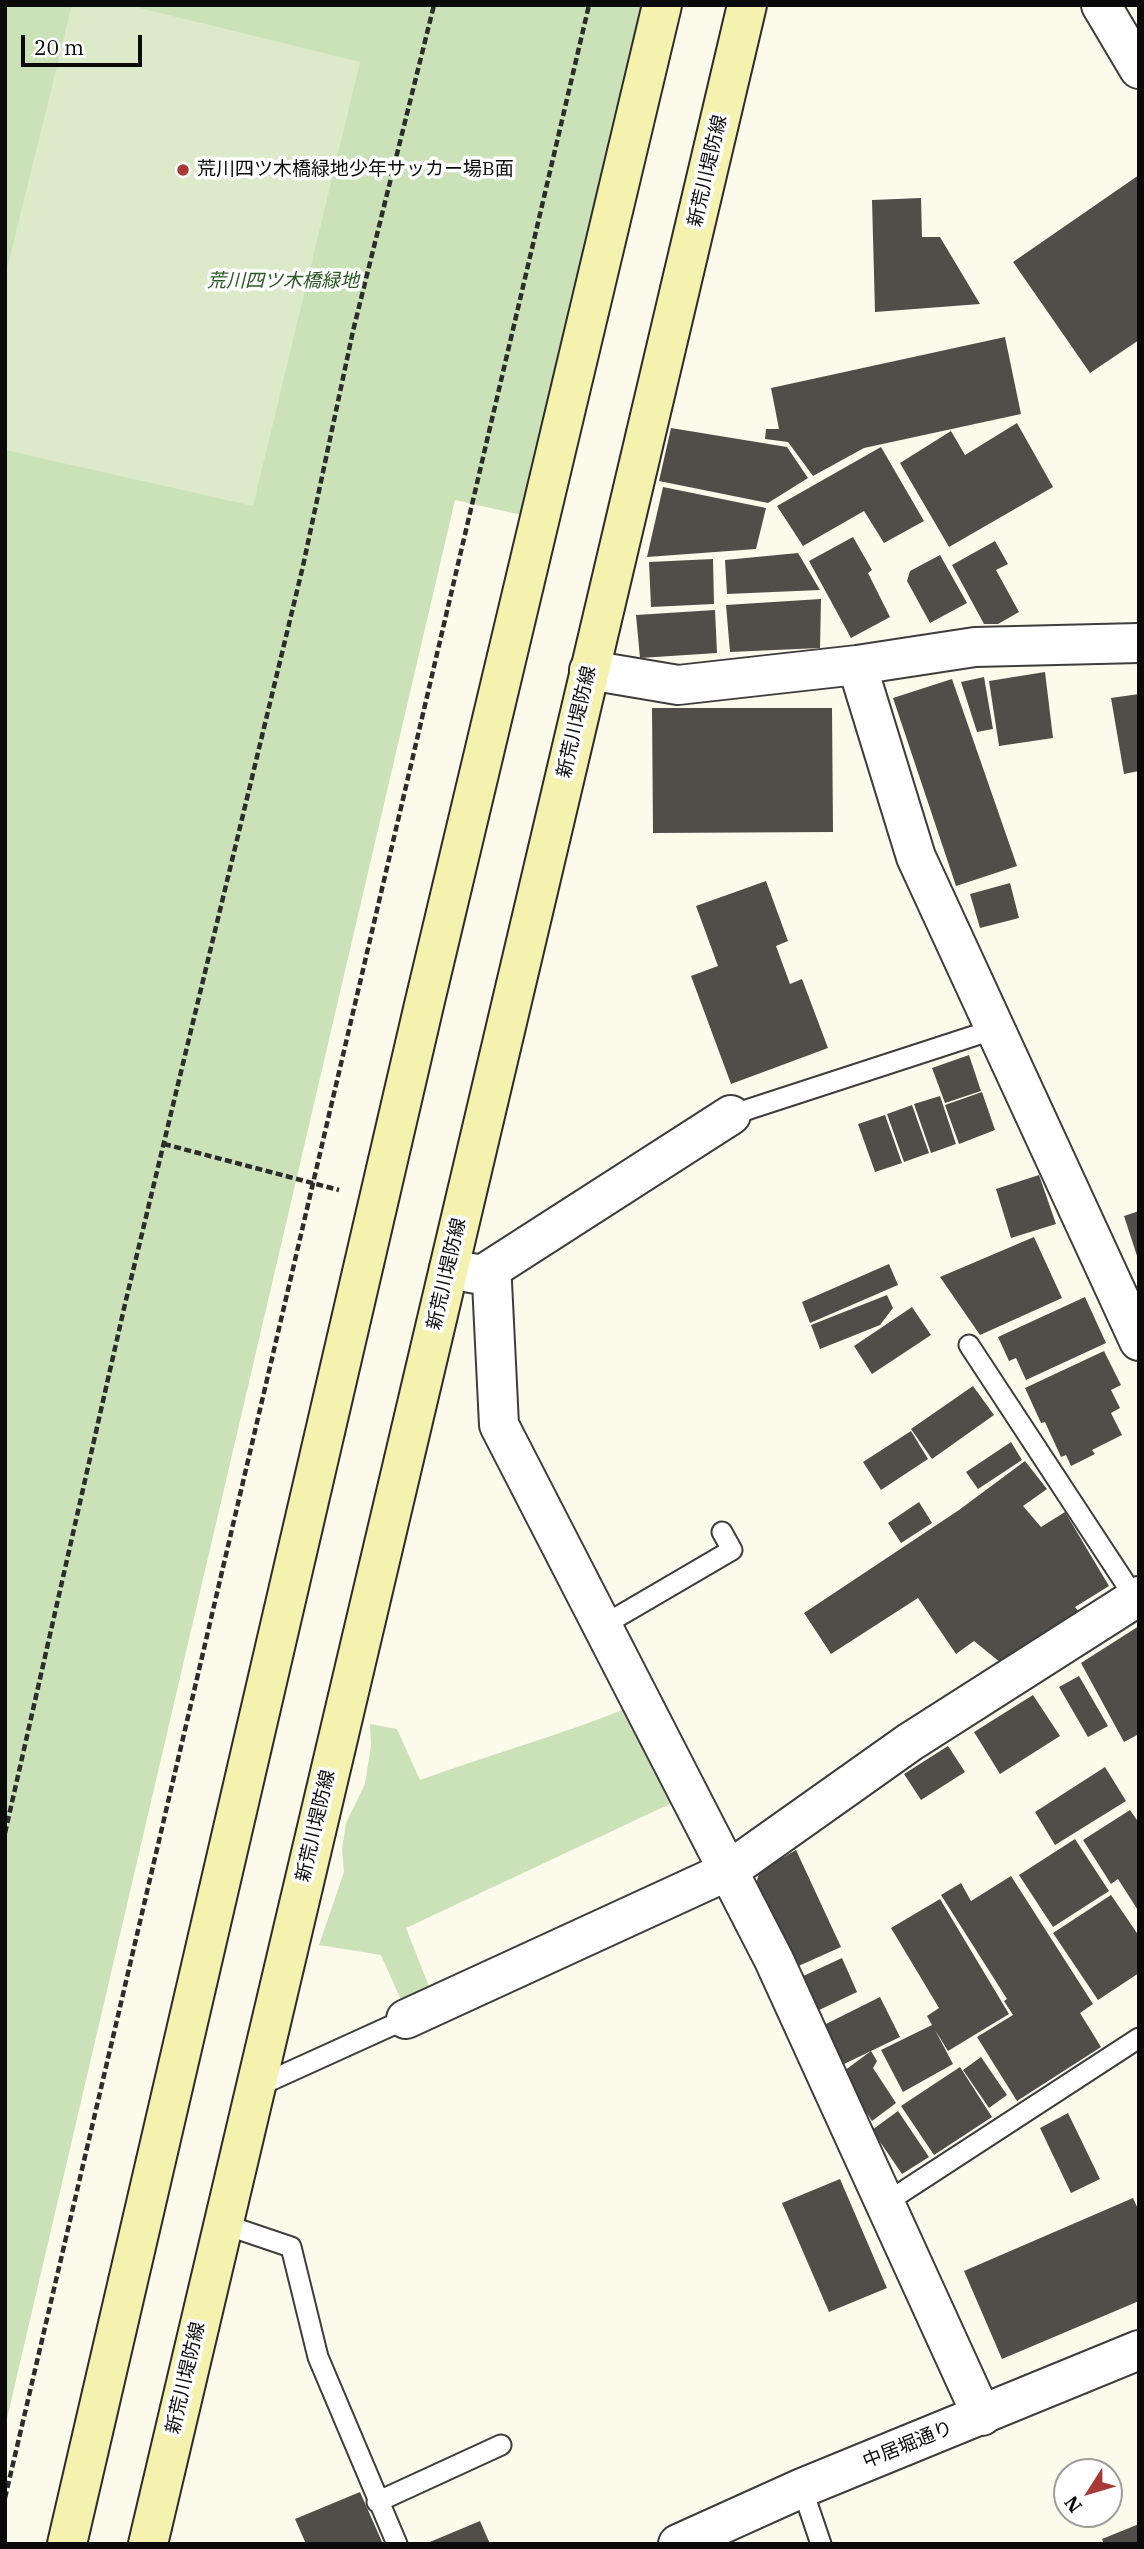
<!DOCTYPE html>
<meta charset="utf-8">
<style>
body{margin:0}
#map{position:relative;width:1144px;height:2549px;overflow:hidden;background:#fcfaeb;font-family:"IBM Plex Serif",serif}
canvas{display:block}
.frame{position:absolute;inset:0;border:7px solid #0a0a0a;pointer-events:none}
.north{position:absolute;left:1053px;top:2458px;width:70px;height:70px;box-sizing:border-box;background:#fff;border:2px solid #9d9d9d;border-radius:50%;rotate:233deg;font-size:19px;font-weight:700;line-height:28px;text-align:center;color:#0a0a0a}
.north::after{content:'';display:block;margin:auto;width:24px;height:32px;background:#a73936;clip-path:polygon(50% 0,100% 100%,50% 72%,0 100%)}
.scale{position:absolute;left:21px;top:35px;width:121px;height:32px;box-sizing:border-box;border:4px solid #0a0a0a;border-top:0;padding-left:9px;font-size:21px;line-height:24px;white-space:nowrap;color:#0a0a0a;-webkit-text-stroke:5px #fff;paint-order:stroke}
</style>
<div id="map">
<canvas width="1144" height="2549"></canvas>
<div class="frame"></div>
<div class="north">N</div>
<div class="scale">20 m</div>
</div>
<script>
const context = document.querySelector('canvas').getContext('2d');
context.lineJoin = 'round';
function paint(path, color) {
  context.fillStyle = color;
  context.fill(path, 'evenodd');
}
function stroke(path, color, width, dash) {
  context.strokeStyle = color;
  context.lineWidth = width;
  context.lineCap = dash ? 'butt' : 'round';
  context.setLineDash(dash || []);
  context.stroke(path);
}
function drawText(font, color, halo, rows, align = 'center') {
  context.font = font + ' "IBM Plex Serif","Noto Sans JP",serif';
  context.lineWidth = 7;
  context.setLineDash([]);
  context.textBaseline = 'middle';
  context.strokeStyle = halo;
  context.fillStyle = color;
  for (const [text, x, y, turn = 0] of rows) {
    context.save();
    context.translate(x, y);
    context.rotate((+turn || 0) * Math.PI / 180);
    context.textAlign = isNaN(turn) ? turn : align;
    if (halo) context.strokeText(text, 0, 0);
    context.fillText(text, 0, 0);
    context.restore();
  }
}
const green = new Path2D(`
 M5 5H642L522 515 455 500 5 2427Z
 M625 1709 674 1802 406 1928 430 1989 401 2000 381 1955 319 1945 344 1872 342 1849 346 1823 365 1784 371 1746 370 1724 397 1729 420 1780C488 1755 558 1736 625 1709Z`);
const pitch = new Path2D(`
 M72 5H128L360 62 253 506 5 450V277Z`);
const building = new Path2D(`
 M1139 175V340L1090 373 1013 262Z
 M921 198 922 237H940L980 304 875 312 872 200Z
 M1005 337 1021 414 864 448 813 476 788 442 765 439 766 429H779L771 388Z
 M1017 423 1053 487 949 547 900 463 951 431 965 455Z
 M671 428 787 447 808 478 768 503 659 481Z
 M881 447 924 521 884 543 864 511 803 546 777 506Z
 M663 487 766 508 756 549 647 557Z
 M853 537 872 570 868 573 890 617 851 638 809 561Z
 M995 541 1008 564 996 570 1019 612 998 624H984L952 565Z
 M798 553 820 590 727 594 725 560Z
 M940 555 967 603 930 623 907 581 910 571Z
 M713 559 714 604 651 607 649 562Z
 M821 599 820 648 730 652 726 605Z
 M715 610 717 653 640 658 636 615Z
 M1045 672 1053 738 999 746 989 681Z
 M984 677 993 729 977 732 961 682Z
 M952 679 1017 866 956 886 893 698Z
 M1139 694V771L1124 774 1111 698Z
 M652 708H832L833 832 653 833Z
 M766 881 788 941 776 946 790 984 802 979 828 1048 731 1084 691 976 718 966 696 906Z
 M1010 883 1019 918 980 928 970 894Z
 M969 1055 981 1091 945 1103 932 1068Z
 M982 1092 995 1130 959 1144 945 1105Z
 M940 1096 956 1144 931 1153 914 1104Z
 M912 1105 929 1153 904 1162 887 1114Z
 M885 1115 902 1163 875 1172 858 1124Z
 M1039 1175 1056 1224 1011 1238 996 1189Z
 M1139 1211V1259H1138L1124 1216Z
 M1034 1237 1062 1298 980 1335 940 1277Z
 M889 1264 898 1285 810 1323 802 1302Z
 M887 1295 893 1308 880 1325 820 1349 811 1325Z
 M1085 1297 1106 1343 1026 1380 1016 1358 1009 1361 998 1337Z
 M912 1307 931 1335 872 1374 854 1346Z
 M1104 1351 1121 1385 1111 1390 1120 1408 1111 1413 1122 1435 1092 1450 1095 1454 1071 1466 1066 1455 1061 1457 1045 1422 1041 1423 1025 1388Z
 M973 1386 994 1415 932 1459 911 1429Z
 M911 1431 928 1459 881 1490 863 1462Z
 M1011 1442 1022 1460 978 1489 966 1472Z
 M1025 1461 1047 1489 1023 1506 1041 1527 1065 1512 1109 1586 1075 1607 1080 1613 1001 1663 974 1641 956 1654 918 1598 831 1654 804 1613 959 1510Z
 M919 1502 932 1523 901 1543 888 1523Z
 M1139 1626V1734L1124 1742 1081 1663Z
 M1079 1676 1108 1726 1088 1737 1059 1687Z
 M1033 1695 1060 1736 1000 1774 974 1732Z
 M948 1746 965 1772 921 1800 904 1774Z
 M1105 1767 1126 1801 1055 1845 1035 1812Z
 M1130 1810 1139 1823V1912L1118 1879 1111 1884 1083 1840Z
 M1075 1839 1109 1891 1053 1927 1019 1875Z
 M796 1850 841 1947 794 1968 754 1889 760 1871Z
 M1011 1876 1093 2004 1080 2013 1101 2047 1017 2101 977 2037 1013 2015 1004 2001 1007 1999 941 1895 961 1883 971 1901Z
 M1111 1895 1139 1936V1973L1098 2000 1053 1933Z
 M940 1899 1009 2014 948 2051 935 2030 953 2064 903 2092 881 2050 932 2025 927 2016 939 2008 891 1928Z
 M842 1958 857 1992 815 2012 799 1978Z
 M880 1997 900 2037 842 2065 822 2026Z
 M871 2051 877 2061 873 2068 896 2103 872 2121 840 2074Z
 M981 2057 1007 2095 989 2108 963 2070Z
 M960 2067 992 2117 934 2155 901 2106Z
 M898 2111 929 2157 902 2174 872 2130Z
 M1068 2113 1100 2179 1071 2193 1040 2128Z
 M840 2179 887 2288 829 2312 782 2203Z
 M1133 2198 1139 2211V2301L1002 2359 964 2271Z
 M360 2492 383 2544H306L295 2519Z
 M480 2521 490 2544H425Z
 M1139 2524V2544H1104L1102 2539Z`);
const path = new Path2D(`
 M164 1144 339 1190
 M5 1833 125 1304 303 566 353 331 434 5
 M5 2498 589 5`);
const service = new Path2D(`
 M731 1115 995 1029
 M969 1345 1135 1598
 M602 1626 732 1550 722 1532
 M254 2088 406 2019
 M887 2202 1139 2038
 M223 2224 291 2247 318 2357 397 2544
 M802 2488 821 2544
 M377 2502 501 2445`);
const minor = new Path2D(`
 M1101 5 1139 69
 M857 665 916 857 1139 1341
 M589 670 678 685 857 665 975 647 1139 643
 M449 1269 482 1275 492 1282 499 1425 774 1960 982 2416
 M482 1275 731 1115
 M406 2019 728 1871 910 1742 1139 1596`);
const tertiary = new Path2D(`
 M678 2544 802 2488 1139 2350`);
const secondary = new Path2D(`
 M67 2544 424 1005 662 5
 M148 2544 747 5`);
const markers = [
 [183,170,7,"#a73936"]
];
const poiNames = [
 ["荒川四ツ木橋緑地少年サッカー場B面",197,170]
];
const streetNames = [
 ["新荒川堤防線",708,171,-77],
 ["新荒川堤防線",577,722,-77],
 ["新荒川堤防線",447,1274,-77],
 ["新荒川堤防線",316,1826,-77],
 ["新荒川堤防線",186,2378,-77],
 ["中居堀通り",908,2445,-22]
];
const parkNames = [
 ["荒川四ツ木橋緑地",283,282]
];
paint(green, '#cbe2b9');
paint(pitch, '#dceaca');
paint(building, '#514d48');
stroke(service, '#3d3d3d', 23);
stroke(minor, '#3d3d3d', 42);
stroke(tertiary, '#3d3d3d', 42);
stroke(secondary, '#2c2c2c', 42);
stroke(path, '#2c2c2c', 4.5, [7, 3.5]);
stroke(service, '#fff', 19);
stroke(minor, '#fff', 38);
stroke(tertiary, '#fff', 38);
stroke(secondary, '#f4f2ae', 38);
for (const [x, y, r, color] of markers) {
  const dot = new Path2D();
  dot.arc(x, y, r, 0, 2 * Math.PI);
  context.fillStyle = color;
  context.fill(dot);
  stroke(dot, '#fff', 2.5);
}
drawText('19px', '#0a0a0a', '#fff', poiNames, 'left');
drawText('19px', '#0a0a0a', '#fff', streetNames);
drawText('italic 19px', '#2b5924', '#fff', parkNames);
</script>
